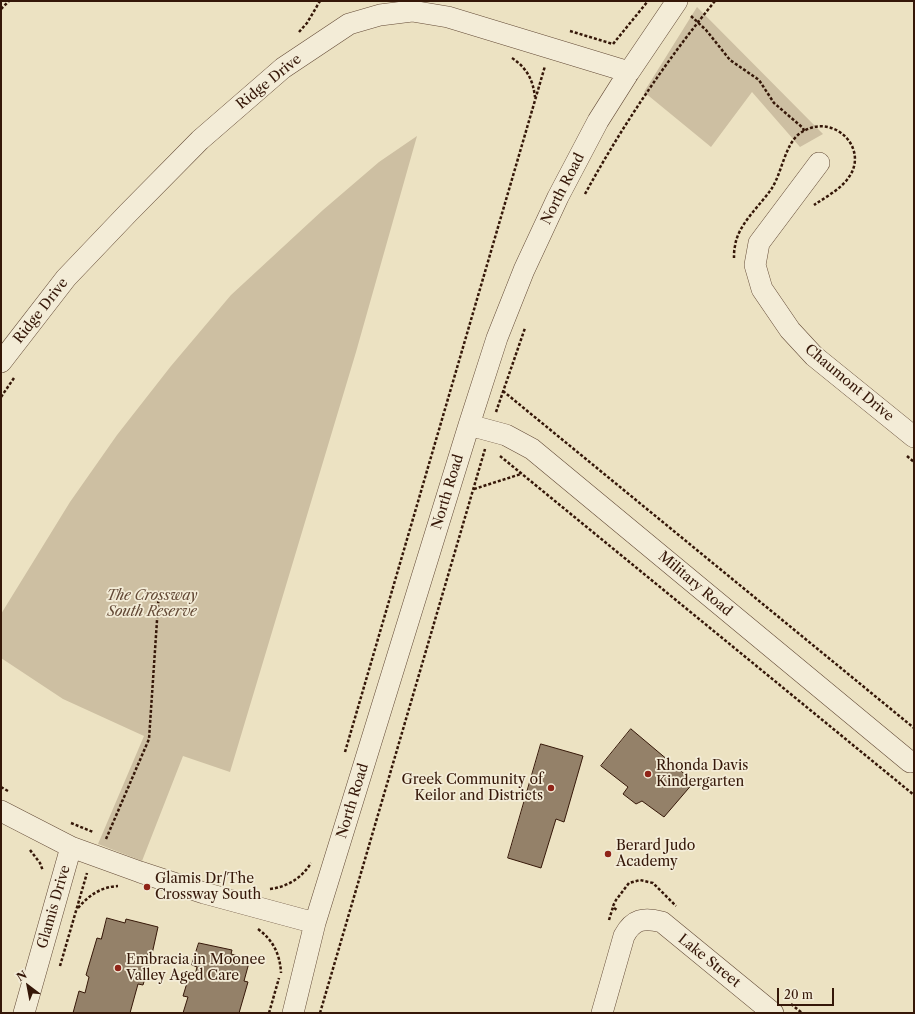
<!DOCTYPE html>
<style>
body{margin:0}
#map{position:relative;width:915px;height:1014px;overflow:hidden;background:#ece2c2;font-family:"Libre Caslon Text",serif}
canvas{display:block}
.frame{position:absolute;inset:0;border:2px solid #351708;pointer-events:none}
.north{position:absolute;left:8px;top:966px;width:40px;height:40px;-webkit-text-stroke:3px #f3ecd7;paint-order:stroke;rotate:328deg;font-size:11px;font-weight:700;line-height:16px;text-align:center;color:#351708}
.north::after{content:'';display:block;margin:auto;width:14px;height:18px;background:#351708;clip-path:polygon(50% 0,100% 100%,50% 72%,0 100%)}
.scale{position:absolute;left:777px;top:988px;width:57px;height:18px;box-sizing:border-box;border:2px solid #351708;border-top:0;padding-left:5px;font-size:12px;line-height:14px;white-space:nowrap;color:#351708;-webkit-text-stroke:3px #f3ecd7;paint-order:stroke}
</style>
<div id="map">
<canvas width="915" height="1014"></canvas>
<div class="frame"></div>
<div class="north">N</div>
<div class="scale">20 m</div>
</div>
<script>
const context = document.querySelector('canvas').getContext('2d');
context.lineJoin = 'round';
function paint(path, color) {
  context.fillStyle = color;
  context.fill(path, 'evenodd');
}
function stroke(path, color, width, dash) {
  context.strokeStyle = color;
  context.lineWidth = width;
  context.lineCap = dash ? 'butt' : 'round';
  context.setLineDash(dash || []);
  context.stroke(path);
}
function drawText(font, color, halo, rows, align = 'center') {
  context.font = font + ' "Libre Caslon Text",serif';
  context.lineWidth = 3.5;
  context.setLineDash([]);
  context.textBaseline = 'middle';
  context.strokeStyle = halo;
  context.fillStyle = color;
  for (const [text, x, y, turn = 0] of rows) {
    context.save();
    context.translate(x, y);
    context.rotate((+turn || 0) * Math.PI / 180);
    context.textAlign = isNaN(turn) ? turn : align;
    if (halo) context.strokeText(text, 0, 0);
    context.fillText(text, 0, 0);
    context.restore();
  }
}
const green = new Path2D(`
 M697 7 823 134 800 147 752 92 711 147 644 92Z
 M417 136 356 352 230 772 183 756 142 861 98 844 144 736 63 699 1 658V614L70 502 117 435 171 366 231 295 323 210 379 162Z`);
const building = new Path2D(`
 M631 729 694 782 664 817 642 801 636 804 623 794 628 787 601 766Z
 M541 744 583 756 564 822 556 819 541 868 508 858Z
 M107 918 125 923 126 919 158 927 152 954 148 953 145 960 150 962 143 985 138 984 130 1013H73L79 991 85 993 89 977 86 975 97 938 101 939Z
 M199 943 232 950 231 954 250 959 244 981 248 982 239 1013H183L188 997 183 996 190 973 195 975 197 967 192 965Z`);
const path = new Path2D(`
 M1 9 9 1
 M691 16 706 30 730 60 759 80 774 103 803 128 804 131
 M570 31 613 44 648 1
 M299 32 307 23 320 1
 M512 58C527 68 533 80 535 97
 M585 194C622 126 666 61 715 1
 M734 258C734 255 734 250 735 246 738 224 760 206 772 188 782 172 785 145 799 134 831 110 870 147 849 177 841 189 826 197 814 205
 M503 391 914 728
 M1 397 14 378
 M496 412 525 328
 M500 456 914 795
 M907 456 914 462
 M474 489 521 474
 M345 752 545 66
 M1 787 8 791
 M71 823 93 832
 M106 839 149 739 159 591
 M30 850 40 863 43 871
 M270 889C287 887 302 878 311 863
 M613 906 616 900 629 883 640 880 653 883 676 906
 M78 908C89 895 101 887 118 886
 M609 920 613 907 618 911
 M258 929C273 940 280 954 281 973
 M60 966 87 873
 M791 1004 802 1013
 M269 1013 279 978
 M320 1013 485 449`);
const minor = new Path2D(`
 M819 163 759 243 755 265 762 289 790 330 814 356 914 437
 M1 362 66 278 128 213 200 140 283 68 349 24 380 15 412 11 448 17 629 72
 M469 425 506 435 532 449 910 762
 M1 811 71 847 140 872 204 893 315 923
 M24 1013 71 847
 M293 1013 315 923 469 425 497 338 524 270 558 197 598 121 629 72 677 1
 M602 1013 624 936C633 919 644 917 662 922L773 1013`);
const markers = [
 [648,774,4,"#8f2418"],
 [551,788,4,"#8f2418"],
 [608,854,4,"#8f2418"],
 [147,887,4,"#8f2418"],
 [118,968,4,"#8f2418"]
];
const streetNames = [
 ["Ridge Drive",269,82,-39],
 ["North Road",563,189,-63],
 ["Ridge Drive",41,311,-52],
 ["Chaumont Drive",849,383,40],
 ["North Road",448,492,-73],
 ["Military Road",695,584,40],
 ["North Road",353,801,-73],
 ["Glamis Drive",54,907,-74],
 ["Lake Street",709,961,39]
];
const parkNames = [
 ["The Crossway",152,596],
 ["South Reserve",152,612]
];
const poiNames = [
 ["Rhonda Davis",656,766],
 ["Kindergarten",656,782],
 ["Greek Community of",543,780,"right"],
 ["Keilor and Districts",543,796,"right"],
 ["Berard Judo",616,846],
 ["Academy",616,862],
 ["Glamis Dr/The",155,879],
 ["Crossway South",155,895],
 ["Embracia in Moonee",126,960],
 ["Valley Aged Care",126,976]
];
paint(green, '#cdbfa2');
paint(building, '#948169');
stroke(building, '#351708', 1);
stroke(minor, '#634a36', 22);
stroke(path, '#351708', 2.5, [3, 2]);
stroke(minor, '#f3ecd7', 21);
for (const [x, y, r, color] of markers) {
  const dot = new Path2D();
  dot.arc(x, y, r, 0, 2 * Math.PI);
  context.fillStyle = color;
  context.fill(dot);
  stroke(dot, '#f3ecd7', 1.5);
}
drawText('14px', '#351708', '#f3ecd7', streetNames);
drawText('italic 14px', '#634936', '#f3ecd7', parkNames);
drawText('14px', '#351708', '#f3ecd7', poiNames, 'left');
</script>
